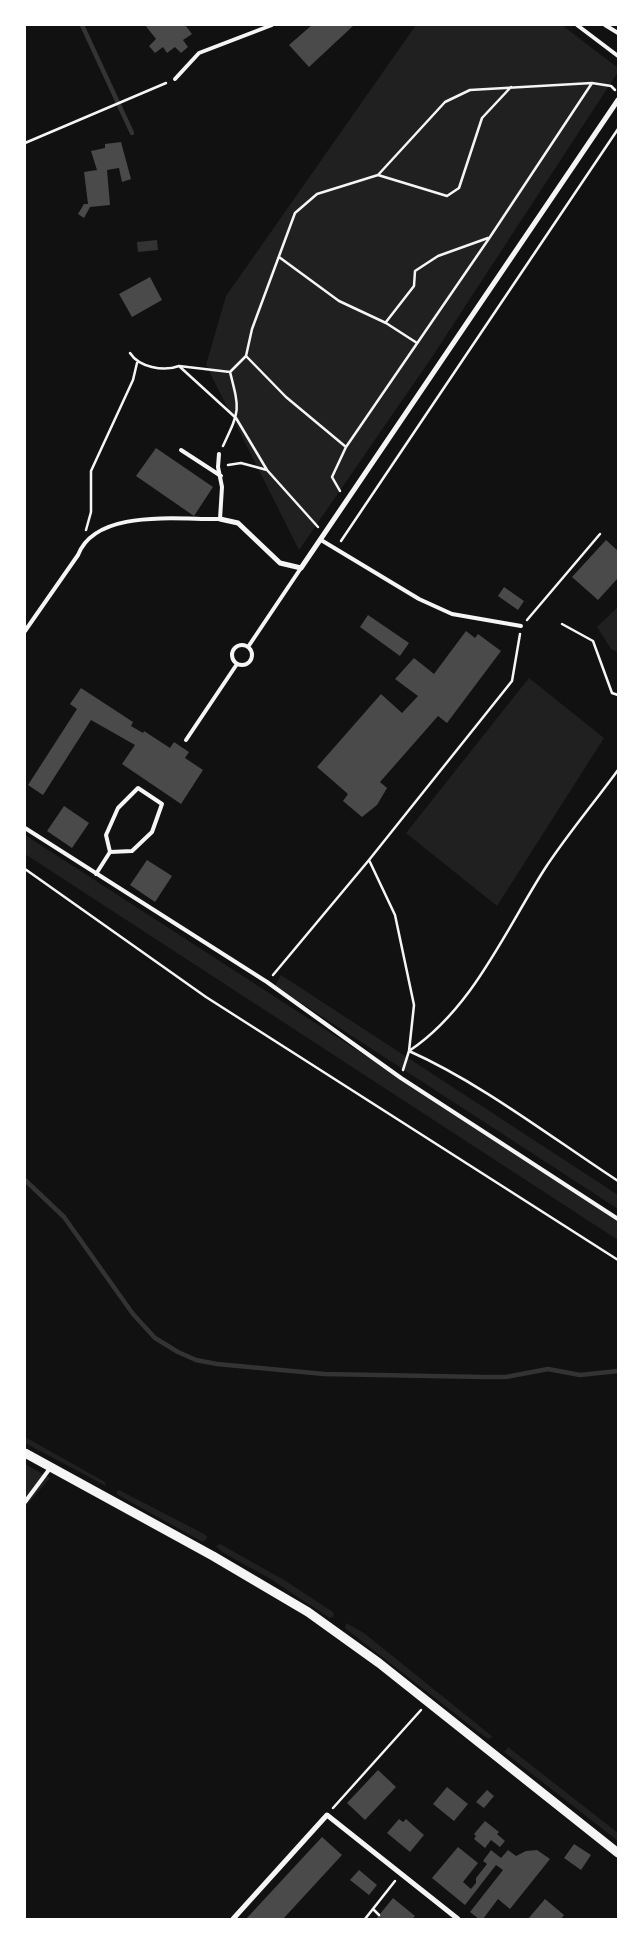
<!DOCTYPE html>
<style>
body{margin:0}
#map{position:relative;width:643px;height:1944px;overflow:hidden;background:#111;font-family:"Source Sans 3",sans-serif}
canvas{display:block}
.frame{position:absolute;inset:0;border:26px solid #fff;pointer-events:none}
</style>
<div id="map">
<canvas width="643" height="1944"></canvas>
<div class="frame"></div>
</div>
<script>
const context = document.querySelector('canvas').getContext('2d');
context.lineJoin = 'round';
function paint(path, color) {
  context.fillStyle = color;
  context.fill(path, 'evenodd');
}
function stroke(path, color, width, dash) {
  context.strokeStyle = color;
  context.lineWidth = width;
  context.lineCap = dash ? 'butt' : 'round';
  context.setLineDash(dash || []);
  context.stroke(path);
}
const green = new Path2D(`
 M416 25H562L618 68V72L432 357 299 550 206 365 226 296Z
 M618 607V652L611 649 597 627Z
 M529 678 604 738 497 906 406 833Z
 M25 835 618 1219V1240L25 854Z
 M281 975 618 1195V1209L275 986Z
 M25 1437 105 1482 106 1486 25 1443Z
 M25 1464 50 1478 25 1507Z
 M119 1490 206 1535 207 1538 203 1542 118 1495 116 1492Z
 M220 1544 284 1580 333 1612 334 1616 330 1618 269 1578 222 1552 216 1546Z
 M346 1623 364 1633 493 1737 488 1739 480 1733 345 1628Z
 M508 1747 618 1833V1841L504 1752Z`);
const water = new Path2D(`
 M157 240 158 250 138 252 137 242Z`);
const stream = new Path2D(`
 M82 25 132 133
 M25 1180 64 1217 133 1314 155 1338 178 1352 196 1360 217 1364 324 1374 483 1377H506L548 1369 580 1375 618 1371`);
const building = new Path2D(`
 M145 25H185L192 34 183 40 188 47 181 53 175 47 167 53 163 47 155 53 149 46 156 39Z
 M312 25 353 26 309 67 289 45Z
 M121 142 131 179 122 182 119 168 107 170 110 205 90 207 84 218 78 214 84 204H88L84 172 97 170 91 151 105 148V144Z
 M150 277 162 300 132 317 119 294Z
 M156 448 213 487 194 516 136 476Z
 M606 540 618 551V578L598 600 572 577Z
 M504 587 524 601 518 610 498 596Z
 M368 615 409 643 400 656 360 627Z
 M466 631 475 638 478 634 501 651 447 723 438 716 380 782 387 788 377 805 362 817 343 801 348 794 317 767 381 694 402 713 418 696 395 679 414 658 434 674Z
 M81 688 133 722 131 726 143 733 144 731 170 748 174 742 189 752 185 758 203 770 181 804 122 764 135 745 91 720 43 795 28 785 77 709 70 704Z
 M64 806 89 823 72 848 47 831Z
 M147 860 172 876 155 902 130 885Z
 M378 1770 396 1787 365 1820 347 1803Z
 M447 1787 468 1804 454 1821 433 1804Z
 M487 1790 494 1796 484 1808 476 1802Z
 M399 1819 403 1822 406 1819 424 1835 410 1852 387 1833Z
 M485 1821 499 1832 497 1834 505 1841 500 1847 491 1840 485 1848 474 1839 476 1836 474 1834Z
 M322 1837 342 1855 283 1919H246Z
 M574 1844 591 1855 581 1870 564 1858Z
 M458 1847 478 1863 463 1882 471 1889 476 1883V1878L487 1864 483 1861 491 1850 501 1858 508 1850 516 1856 526 1851 537 1850 550 1859 510 1909 498 1899 483 1919H479L470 1912 503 1870 496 1865 465 1905 432 1878Z
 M359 1870 377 1885 369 1895 350 1880Z
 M393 1898 415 1916 412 1919H376Z
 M545 1899 564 1915 561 1919H528Z`);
const path = new Path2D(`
 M25 143 166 83
 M378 175 447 196 459 188 482 118 511 87
 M279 257 339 301 386 323 417 343
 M386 322 414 286 415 271 438 256 488 238
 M130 353C139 367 163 372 179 366L230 372C240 411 240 410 223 446
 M246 356 286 397 346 447
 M179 366 236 418 267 470
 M230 372 246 356 252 329 295 213 317 194 378 175 445 102 470 90 592 83
 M228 465 241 463 267 470 318 527
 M340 491 332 477 346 447 490 237 592 83 611 86 615 90
 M86 530 91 512V471L133 380 137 363
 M341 541 618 129
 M527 620 600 534
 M562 624 593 641 612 693 618 695
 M369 860 395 915 414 1005 409 1051 403 1070
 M25 869 206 997 618 1260
 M273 975 369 860 512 681 520 634
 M409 1051C472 1009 504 933 544 870 566 836 594 803 618 770
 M409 1051C481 1083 552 1138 618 1181
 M333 1808 421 1710
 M373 1909 379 1915
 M365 1919 395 1881`);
const service = new Path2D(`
 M577 25 618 56
 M605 25 618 33
 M175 79 199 53 272 25
 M181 450 221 476
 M321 540 419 599 452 614 521 626
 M25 631 78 555C96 508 179 520 220 519L222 487 218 467 219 454
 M232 655a10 10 0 1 1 20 0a10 10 0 1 1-20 0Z
 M248 647 301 568
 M186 740 237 664
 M25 828 267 982 401 1078 618 1219
 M96 874 110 852 132 851 152 832 162 804 138 788 118 808 106 835 110 852
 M25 1502 51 1467`);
const minor = new Path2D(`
 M220 519 238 523 280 563 301 568 618 100
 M233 1919 327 1815 458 1919`);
const tertiary = new Path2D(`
 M25 1453 213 1556 308 1612 379 1663 618 1853`);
paint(green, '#202020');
paint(water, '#333');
stroke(stream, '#333', 4.5);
paint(building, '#4a4a4a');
stroke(path, '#f5f5f5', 2.5);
stroke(service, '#f5f5f5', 4);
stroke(minor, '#f5f5f5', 5);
stroke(tertiary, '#f5f5f5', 9);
</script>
